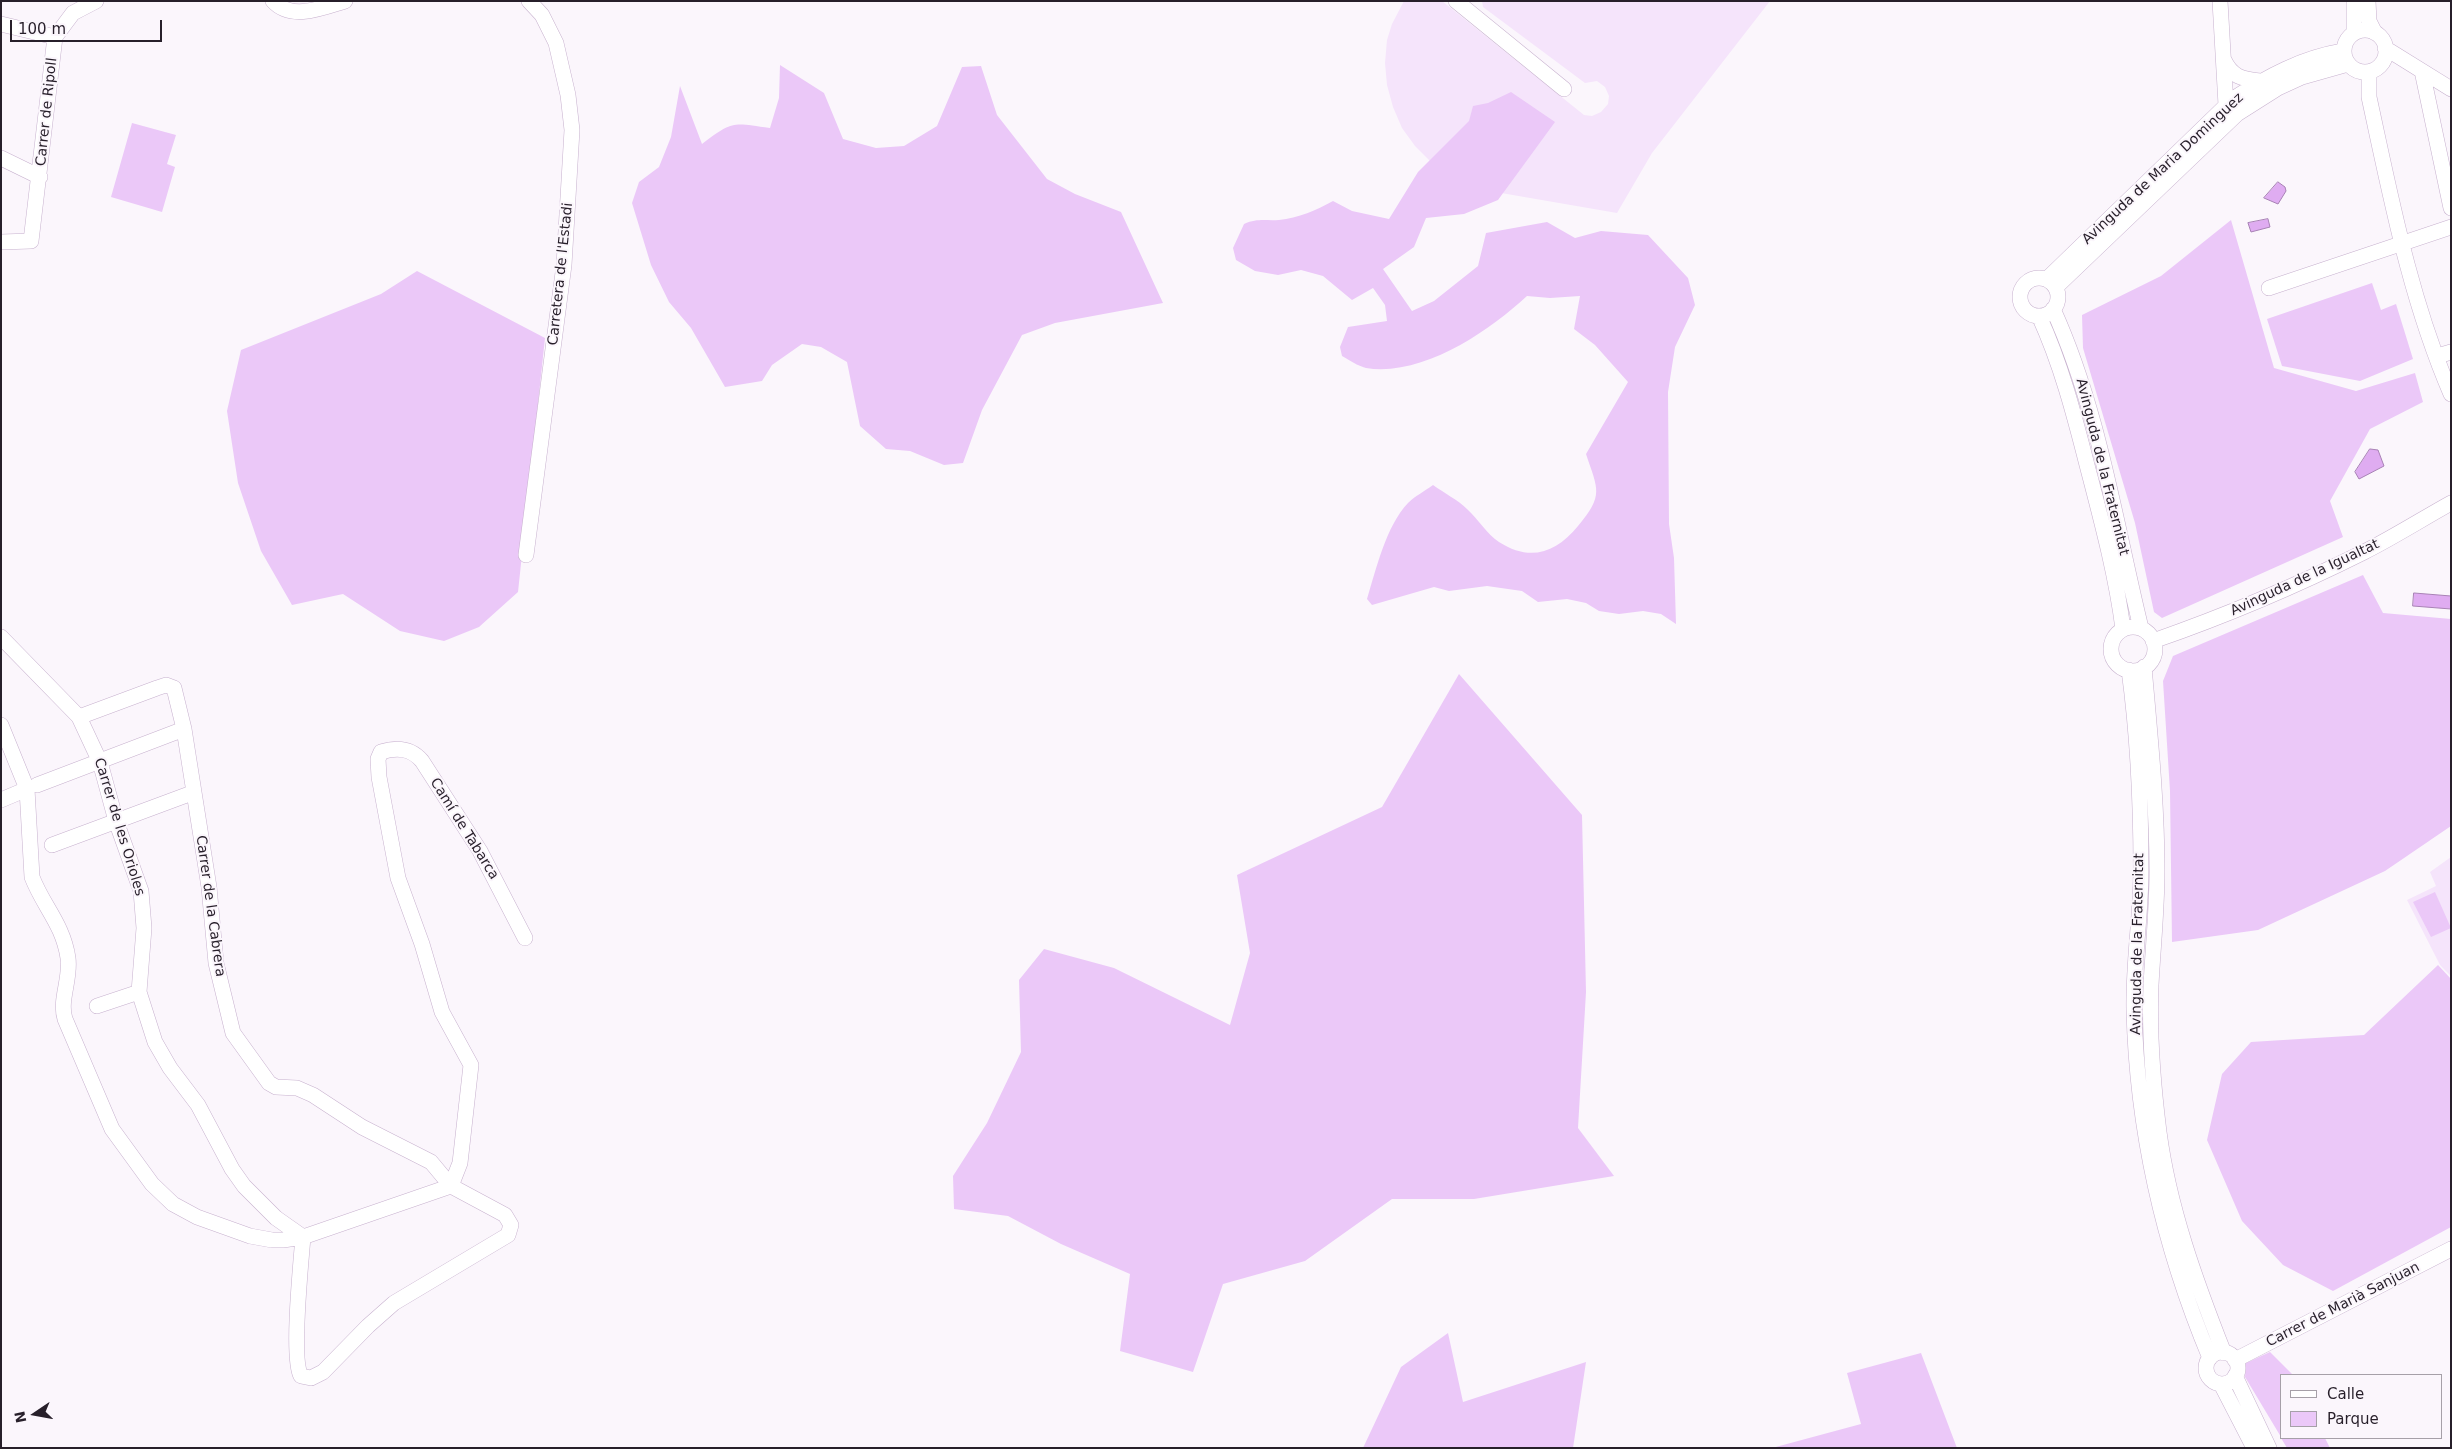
<!DOCTYPE html>
<meta charset="utf-8">
<style>
body{margin:0}
#map{position:relative;width:2452px;height:1449px;overflow:hidden;background:#fbf6fc;font-family:"DejaVu Sans",sans-serif}
canvas{display:block}
.frame{position:absolute;inset:0;border:2px solid #271f2a;pointer-events:none}
.legend{position:absolute;left:2280px;top:1374px;width:162px;height:65px;box-sizing:border-box;background:#fbf6fc;border:1px solid #a6a0a8;margin:0;padding:6px 9px;list-style:none;font-size:15px;color:#271f2a}
.legend li{display:flex;align-items:center;gap:10px;height:25px}
.legend b{width:25px;border:1px solid #a6a0a8}
.north{position:absolute;left:10px;top:1389px;width:50px;height:50px;-webkit-text-stroke:4px #fbf6fc;paint-order:stroke;rotate:258deg;font-size:14px;font-weight:700;line-height:20px;text-align:center;color:#271f2a}
.north::after{content:'';display:block;margin:auto;width:18px;height:22px;background:#271f2a;clip-path:polygon(50% 0,100% 100%,50% 72%,0 100%)}
.scale{position:absolute;left:10px;top:20px;width:152px;height:22px;box-sizing:border-box;border:2px solid #271f2a;border-top:0;padding-left:6px;font-size:15px;line-height:18px;white-space:nowrap;color:#271f2a;-webkit-text-stroke:4px #fbf6fc;paint-order:stroke}
</style>
<div id="map">
<canvas width="2452" height="1449"></canvas>
<div class="frame"></div>
<ul class="legend">
<li><b style="height:6px;background:#fff"></b>Calle</li>
<li><b style="height:14px;background:#ebc8f8"></b>Parque</li>
</ul>
<div class="north">N</div>
<div class="scale">100 m</div>
</div>
<script>
const context = document.querySelector('canvas').getContext('2d');
context.lineJoin = 'round';
function paint(path, color) {
  context.fillStyle = color;
  context.fill(path, 'evenodd');
}
function stroke(path, color, width, dash) {
  context.strokeStyle = color;
  context.lineWidth = width;
  context.lineCap = dash ? 'butt' : 'round';
  context.setLineDash(dash || []);
  context.stroke(path);
}
function drawText(font, color, halo, rows, align = 'center') {
  context.font = font + ' "DejaVu Sans",sans-serif';
  context.lineWidth = 4;
  context.setLineDash([]);
  context.textBaseline = 'middle';
  context.strokeStyle = halo;
  context.fillStyle = color;
  for (const [text, x, y, turn = 0] of rows) {
    context.save();
    context.translate(x, y);
    context.rotate((+turn || 0) * Math.PI / 180);
    context.textAlign = isNaN(turn) ? turn : align;
    if (halo) context.strokeText(text, 0, 0);
    context.fillText(text, 0, 0);
    context.restore();
  }
}
const built = new Path2D(`
 M1404 1H1442L1584 115 1592 116 1601 112 1608 104 1609 96 1605 87 1597 81 1585 83 1483 7 1482 1H1770L1652 153 1617 213 1478 189 1431 162 1415 146 1402 128 1393 107 1387 85 1385 63 1387 40 1392 24Z
 M2451 857V976L2440 965 2407 900 2436 886 2430 872Z`);
const green = new Path2D(`
 M780 65 824 93 843 139 876 148 904 146 937 126 962 67 981 66 997 115 1047 179 1075 194 1121 212 1163 303 1055 323 1022 335 982 410 963 463 944 465 910 451 886 449 860 426 847 362 821 347 802 344 772 365 762 381 725 387 691 328 669 302 651 265 632 203 639 182 659 167 671 137 680 86 702 144C734 120 732 123 770 128L779 98Z
 M1511 92 1555 122 1498 200 1464 214 1426 218 1414 247 1383 269 1412 311 1434 301 1478 266 1486 233 1547 222 1575 238 1601 231 1648 235 1688 278 1695 305 1675 347 1668 392 1669 524 1674 558 1676 624 1661 614 1643 611 1619 614 1599 611 1586 603 1567 599 1538 602 1522 591 1487 586 1449 591 1434 587 1372 605 1367 599C1376 570 1386 526 1408 503 1415 496 1425 491 1433 485 1444 493 1458 500 1467 509 1478 519 1487 534 1499 542 1530 562 1556 553 1578 526 1604 495 1598 490 1586 454L1628 382 1595 345 1574 329 1580 296 1550 298 1527 296C1488 332 1422 377 1366 368 1358 366 1349 360 1342 356L1340 347 1348 327 1387 321 1385 305 1373 288 1352 300 1323 276 1301 270 1278 275 1255 271 1236 260 1233 248 1244 224C1258 218 1265 221 1279 220 1298 218 1317 210 1333 201L1352 211 1389 219 1418 172 1469 121 1473 106 1488 103Z
 M132 123 176 135 167 164 175 167 162 212 111 197Z
 M2231 220 2274 368 2356 391 2415 373 2423 402 2370 429 2330 501 2343 537 2162 618 2154 612 2135 523 2083 348 2082 315 2161 276Z
 M417 271 545 338 518 592 479 627 444 641 400 631 343 594 292 605 261 551 238 483 227 411 241 350 381 294Z
 M2372 283 2381 310 2396 304 2413 359 2360 381 2282 366 2267 319Z
 M2363 575 2383 613 2451 619V826L2385 871 2258 930 2172 942 2170 791 2163 681 2173 656Z
 M1459 674 1582 815 1586 992 1578 1128 1614 1176 1474 1199H1392L1305 1261 1223 1284 1193 1372 1120 1351 1130 1274 1061 1244 1008 1216 954 1209 953 1176 987 1123 1021 1052 1019 980 1044 949 1114 968 1230 1025 1250 953 1237 875 1382 807Z
 M2435 892 2451 928 2431 937 2413 902Z
 M2438 965 2451 979V1227L2333 1291 2283 1265 2242 1221 2207 1140 2222 1074 2251 1042 2364 1035Z
 M1448 1333 1463 1402 1586 1362 1573 1448H1363L1401 1367Z
 M2270 1352 2293 1375H2281V1437L2245 1377 2246 1363Z
 M1921 1353 1957 1448H1772L1861 1424 1847 1373Z
 M2281 1438H2325L2330 1448H2287Z`);
const water = new Path2D(`
 M2278 182 2285 187 2286 191 2278 204 2264 198Z
 M2268 219 2270 227 2251 232 2248 223Z
 M2370 449 2378 450 2384 466 2359 479 2355 472Z
 M2414 593 2451 596V609L2413 606Z`);
const minor = new Path2D(`
 M273 1C291 21 322 8 345 1
 M1456 1 1564 89
 M2220 1 2226 105
 M2354 1V32
 M2368 1 2369 21 2375 33
 M1 24 55 37
 M2344 51a21 21 0 1 1 42 0a21 21 0 1 1-42 0Z
 M2385 48 2451 89
 M2224 60C2232 77 2242 79 2260 81
 M2422 71 2451 208
 M2369 73V97C2391 198 2410 299 2451 394
 M1 158 40 177
 M1 242 31 241 55 37 73 13 96 1
 M2020 297a19 19 0 1 1 38 0a19 19 0 1 1-38 0Z
 M2047 279 2233 99C2268 76 2302 58 2343 51
 M2056 287 2237 114 2278 88 2302 77 2348 64
 M2269 288 2451 227
 M2053 309C2099 410 2115 522 2141 628
 M2039 316C2061 364 2074 414 2087 465 2101 519 2116 574 2123 629
 M2441 355 2451 352
 M526 555 564 265 572 130 568 95 556 43 542 15 529 1
 M2111 649a22 22 0 1 1 44 0a22 22 0 1 1-44 0Z
 M1 637 79 717 100 762 116 821 141 891 144 928 139 992 155 1042 170 1068 198 1105 232 1169 244 1186 276 1218 303 1237
 M2153 641C2225 616 2296 586 2364 552 2394 537 2422 519 2451 503
 M2144 667C2150 735 2157 803 2157 871 2157 909 2153 947 2151 985 2149 1033 2153 1084 2159 1132 2169 1208 2196 1282 2224 1353
 M2129 670C2138 736 2141 804 2141 870 2141 917 2133 963 2134 1010 2137 1130 2164 1248 2210 1358
 M79 717 157 688 166 685 174 688 184 729 209 887 216 963 233 1033 269 1083 276 1087 297 1088 313 1095 362 1127 431 1162 451 1186 505 1215 511 1225 508 1235 394 1303 368 1326 323 1372 311 1378 301 1376C291 1359 301 1262 303 1237
 M1 725 27 789 32 877C43 906 63 924 68 958 71 979 59 1000 65 1019L112 1129 152 1184 173 1204 197 1217 250 1236 272 1240H283L303 1237 451 1186
 M37 785 184 729
 M1 800 27 789
 M52 845 192 793
 M97 1006 139 992
 M451 1186 460 1163 471 1065 442 1012 422 944 398 878 379 777 378 759 381 752C397 747 411 748 422 761L480 851 525 938
 M2206 1368a16 16 0 1 1 32 0a16 16 0 1 1-32 0Z
 M2235 1360 2451 1249
 M2235 1376 2269 1448
 M2221 1384 2254 1448`);
const streetNames = [
 ["Carrer de Ripoll",47,112,-84],
 ["Avinguda de Maria Dominguez",2163,169,-43],
 ["Carretera de l'Estadi",561,274,-84],
 ["Avinguda de la Fraternitat",2102,467,76],
 ["Avinguda de la Igualtat",2305,578,-25],
 ["Carrer de les Orioles",119,827,73],
 ["Camí de Tabarca",464,829,58],
 ["Carrer de la Cabrera",210,906,82],
 ["Avinguda de la Fraternitat",2138,944,-89],
 ["Carrer de Marià Sanjuan",2343,1305,-27]
];
paint(built, '#f5e4fb');
paint(green, '#ebc8f8');
paint(water, '#dfacf1');
stroke(water, '#a882b5', 1);
stroke(minor, '#c7b1ce', 16);
stroke(minor, '#fff', 15);
drawText('14px', '#271f2a', '#fbf6fc', streetNames);
</script>
